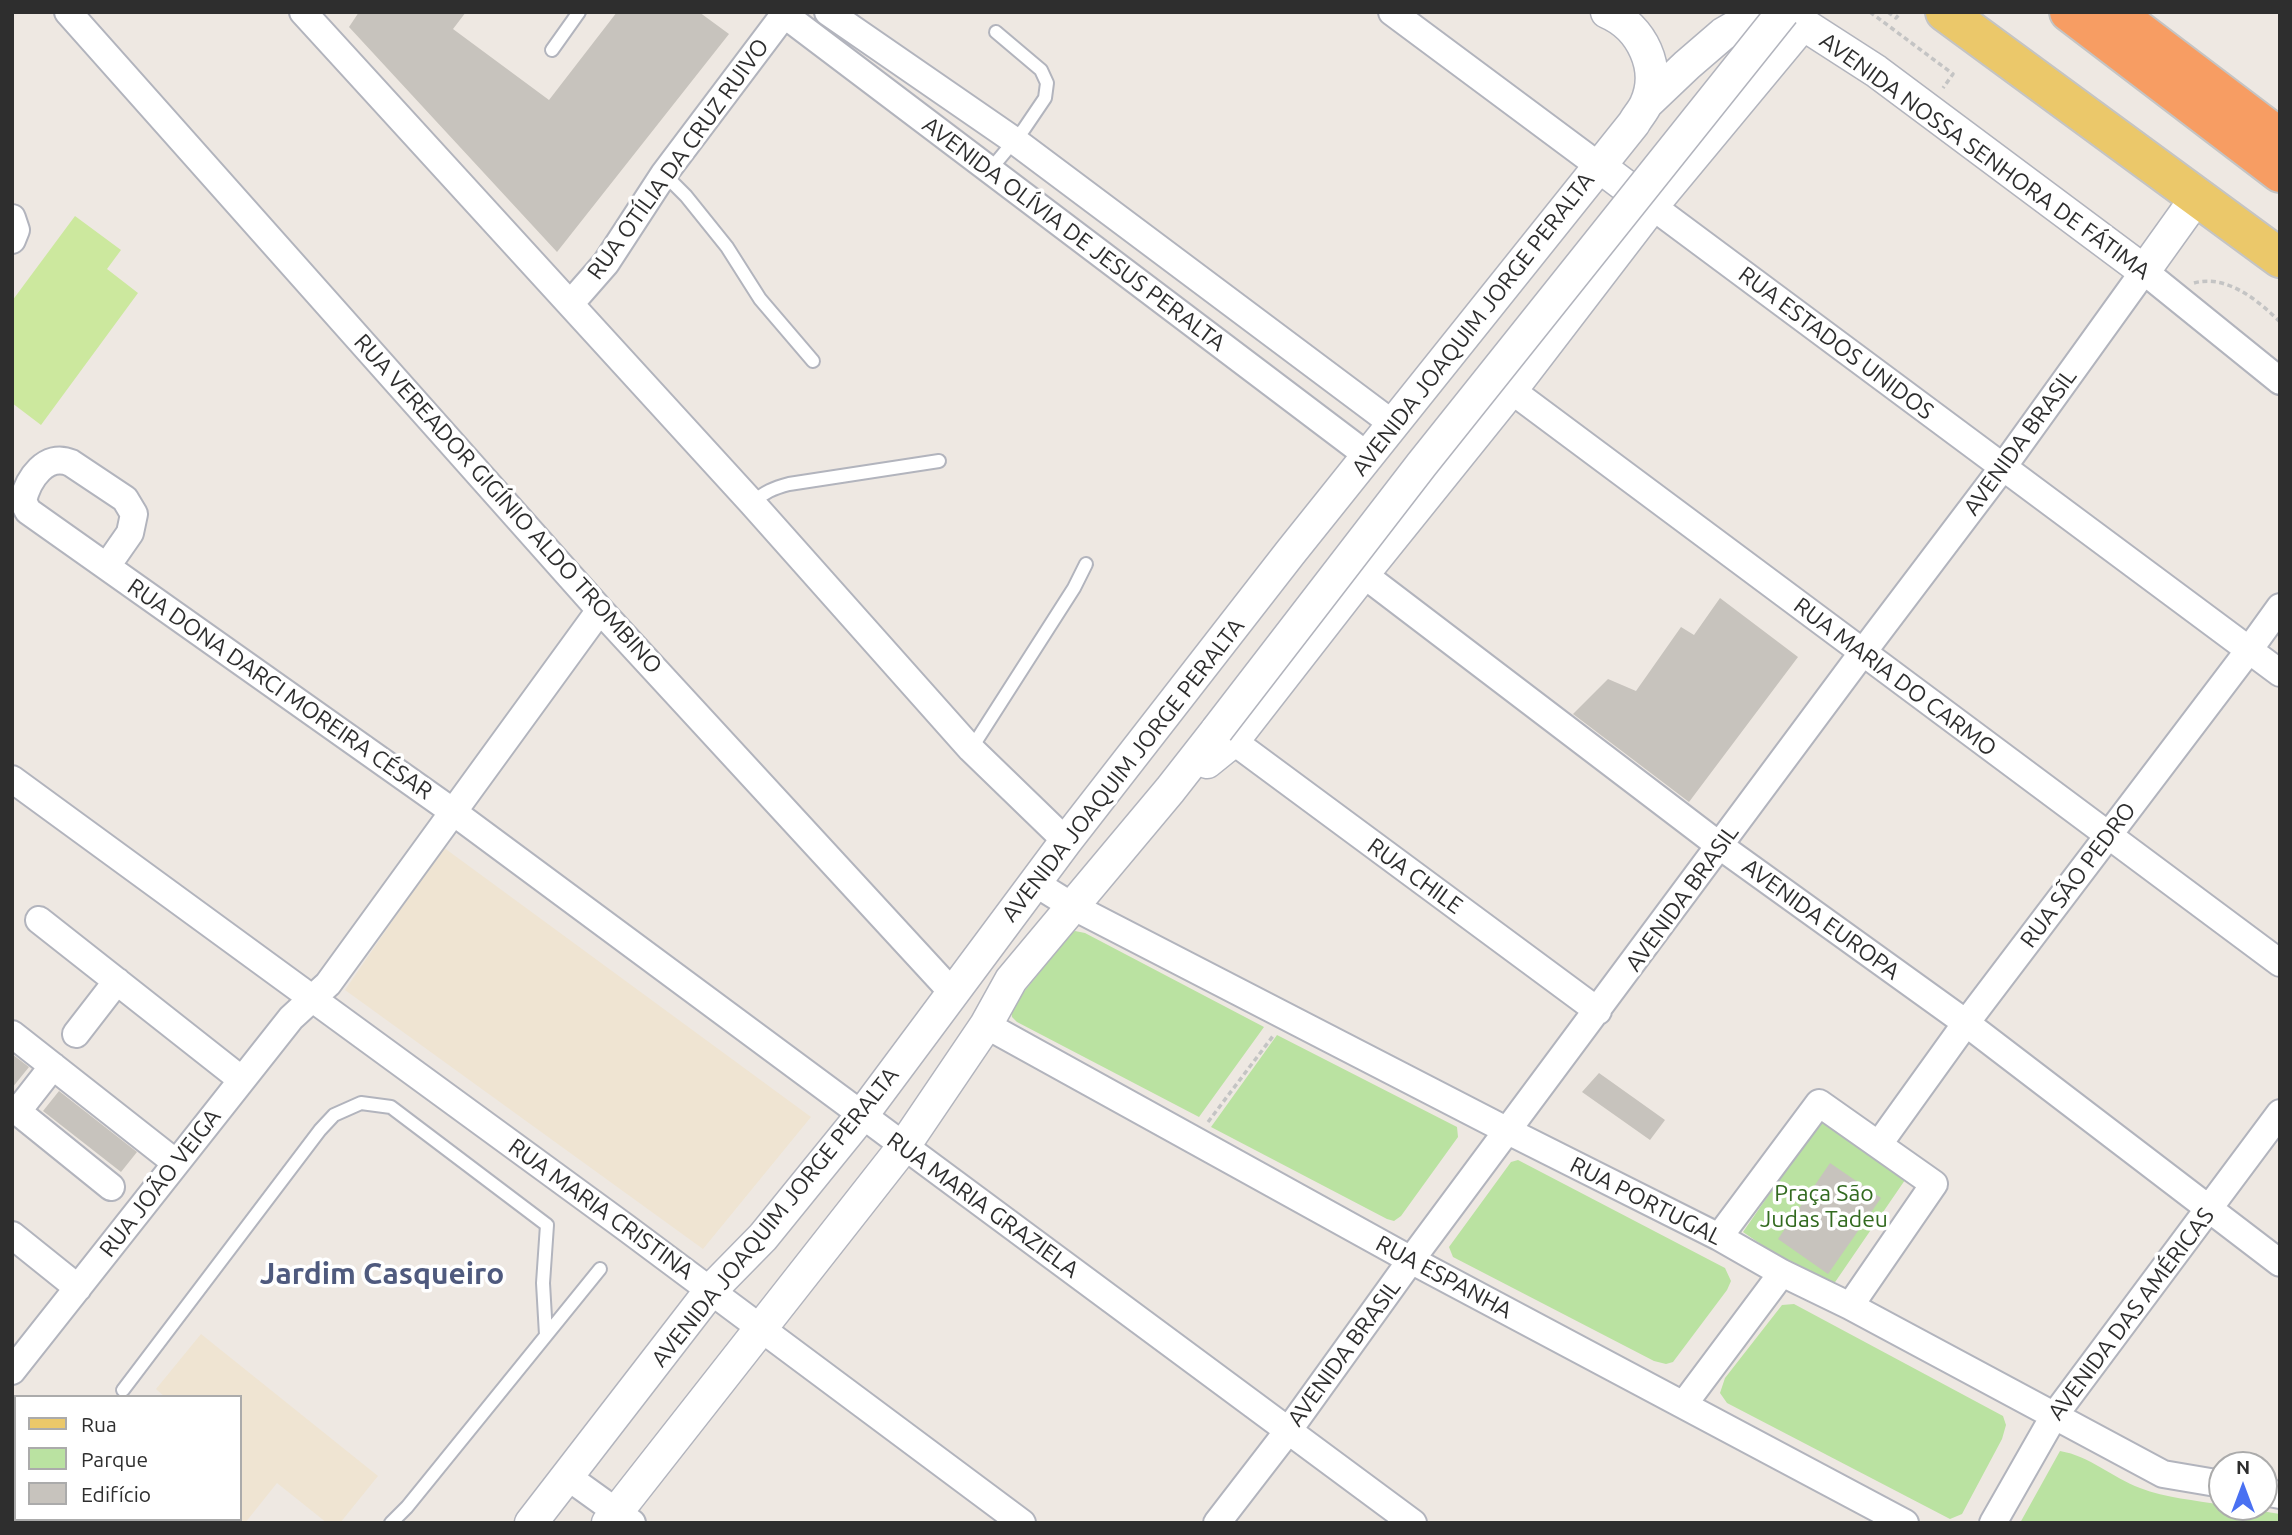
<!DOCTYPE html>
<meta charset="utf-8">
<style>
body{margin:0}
#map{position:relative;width:2292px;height:1535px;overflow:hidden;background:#eee8e2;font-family:Ubuntu,sans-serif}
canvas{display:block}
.frame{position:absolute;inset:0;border:14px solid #2e2e2e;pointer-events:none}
.legend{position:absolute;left:14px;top:1395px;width:228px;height:126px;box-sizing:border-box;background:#fff;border:2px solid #ababab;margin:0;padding:9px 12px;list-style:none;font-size:21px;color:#2e2e2e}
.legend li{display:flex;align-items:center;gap:14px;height:35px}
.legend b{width:35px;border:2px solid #ababab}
.north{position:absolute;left:2208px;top:1451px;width:70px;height:70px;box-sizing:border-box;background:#fff;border:2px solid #ababab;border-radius:50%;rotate:0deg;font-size:19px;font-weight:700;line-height:28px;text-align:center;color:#2e2e2e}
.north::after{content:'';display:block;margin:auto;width:24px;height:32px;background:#4a71f2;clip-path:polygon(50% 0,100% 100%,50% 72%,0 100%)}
</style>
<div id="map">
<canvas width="2292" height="1535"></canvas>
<div class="frame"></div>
<ul class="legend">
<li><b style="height:9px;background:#ebc86a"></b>Rua</li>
<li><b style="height:19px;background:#bae2a1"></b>Parque</li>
<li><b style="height:19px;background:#c7c3bd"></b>Edifício</li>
</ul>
<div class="north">N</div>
</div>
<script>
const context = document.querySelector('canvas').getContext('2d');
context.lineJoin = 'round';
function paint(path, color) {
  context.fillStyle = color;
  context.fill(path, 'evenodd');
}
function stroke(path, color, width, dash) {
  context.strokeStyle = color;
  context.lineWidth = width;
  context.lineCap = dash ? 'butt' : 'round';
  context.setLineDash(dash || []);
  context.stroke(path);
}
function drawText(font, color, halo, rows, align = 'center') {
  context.font = font + ' Ubuntu,sans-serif';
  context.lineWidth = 7;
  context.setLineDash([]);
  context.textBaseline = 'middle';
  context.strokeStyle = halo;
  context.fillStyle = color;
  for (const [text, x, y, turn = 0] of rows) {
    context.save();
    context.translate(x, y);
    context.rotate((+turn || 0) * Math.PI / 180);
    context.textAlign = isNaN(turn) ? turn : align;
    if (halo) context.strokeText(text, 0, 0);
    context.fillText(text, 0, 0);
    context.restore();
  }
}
const education = new Path2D(`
 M443 847 811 1117 703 1249 345 990Z
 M201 1334 378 1476 340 1523H327L277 1483 245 1523H175L171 1519H240V1397H165L156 1389Z`);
const green = new Path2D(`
 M1075 931 1085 933 1264 1027 1199 1117 1017 1022 1012 1017 1011 1008 1070 934Z
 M1277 1035 1457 1127 1458 1137 1401 1216 1394 1221 1387 1219 1211 1127Z
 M1820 1121 1905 1180 1829 1291 1743 1232Z
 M1518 1160 1725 1268 1731 1281 1727 1290 1673 1362 1666 1364 1654 1361 1453 1257 1449 1247 1511 1162Z
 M1794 1304 2003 1416 2006 1425 2002 1439 1962 1514 1950 1519 1727 1403 1720 1393 1725 1378 1782 1305Z
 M2060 1451C2090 1456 2113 1478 2140 1488 2166 1498 2195 1500 2222 1505V1507H2236L2280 1514V1523H2020Z`);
const pitch = new Path2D(`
 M75 216 121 250 107 269 138 293 41 425 12 403V301Z`);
const building = new Path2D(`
 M359 12H466L453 29 549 100 617 12H699L729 34 557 252 349 27Z
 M1720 598 1798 657 1689 802 1573 714 1608 679 1636 691 1681 627 1694 635Z
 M12 1054 29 1067 12 1088Z
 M1599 1073 1665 1120 1650 1140 1582 1092Z
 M59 1091 137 1152 121 1172 43 1111Z
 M1830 1163 1881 1198 1828 1274 1778 1239Z`);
const path = new Path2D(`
 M1870 12 1953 74 1943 88
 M1888 12 1896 18 1901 12
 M2194 283C2226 274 2258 300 2280 322
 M1208 1122 1273 1036`);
const service = new Path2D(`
 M552 50 579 12
 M990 170 1024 129 1045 98 1047 83 1041 70 996 32
 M664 174 686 196 727 247 760 299 813 361
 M752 503C764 492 774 488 789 484L939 461
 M971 749 1074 588 1086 564
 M123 1390 320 1130 334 1115 361 1103 391 1107 547 1225 543 1283 546 1335
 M391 1523 407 1507 600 1269`);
const minor = new Path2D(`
 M68 12 600 610 952 992
 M303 12 752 503 971 749 1066 841
 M781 12 1368 456
 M828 12 1015 141 1393 424
 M1392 12 1599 166
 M1652 206 2280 673
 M12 218 16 230 12 240
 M571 303 606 263 664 174 786 12
 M1511 390 2280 963
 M107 566 130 533 134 514 125 499 71 463C46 452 28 479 23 501L28 511 452 811 1413 1523
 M1363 574 1720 846 1966 1023 2280 1263
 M1233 741 1598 1011
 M12 779 625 1227 1022 1523
 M1035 883 1072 906 1508 1131 1719 1237 1782 1273 1850 1306 2163 1474 2222 1484
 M39 920 242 1080
 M986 1025 1411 1260 1905 1523
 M12 1034 176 1163
 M76 1034 117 981
 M12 1107 111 1187
 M17 1112 53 1066
 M1879 1144 1966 1023 2249 650 2280 607
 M12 1235 78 1288
 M1719 1237 1819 1103 1934 1184 1850 1306
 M12 1371 291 1018 328 984 600 610
 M1684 1404 1782 1273
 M568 1477 632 1523
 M2264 1492 2280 1495
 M1217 1523 1288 1431 1411 1260 1863 652 2003 467 2144 271 2280 381
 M1993 1523 2054 1416 2280 1113`);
const tertiary = new Path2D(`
 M1647 103 1687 65 1723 34 1737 26 1770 18H1787L1803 24 1876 71 2144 271 2197 197
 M1599 166 1652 206
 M1207 762 1233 741 1363 574 1511 390 1652 206 1803 24
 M531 1523 711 1290 763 1237 862 1115 1066 841 1290 553 1634 123C1637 117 1643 111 1646 104 1662 69 1642 27 1607 12
 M608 1523 904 1146 986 1025 1011 980 1170 790 1217 730`);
const primary = new Path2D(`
 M1945 12 2280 258`);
const motorway = new Path2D(`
 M2069 12 2280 173
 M2114 12 2280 138`);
const tertiaryBridge = new Path2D(`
 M1217 730 1422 464 1783 12`);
const streetNames = [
 ["AVENIDA NOSSA SENHORA DE FÁTIMA",1985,156,36],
 ["RUA OTÍLIA DA CRUZ RUIVO",678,159,-54],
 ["AVENIDA OLÍVIA DE JESUS PERALTA",1074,234,37],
 ["AVENIDA JOAQUIM JORGE PERALTA",1473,324,-52],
 ["RUA ESTADOS UNIDOS",1836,343,37],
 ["AVENIDA BRASIL",2020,442,-54],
 ["RUA VEREADOR GIGÍNIO ALDO TROMBINO",508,504,48],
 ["RUA MARIA DO CARMO",1895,677,37],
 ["RUA DONA DARCI MOREIRA CÉSAR",280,689,35],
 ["AVENIDA JOAQUIM JORGE PERALTA",1123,770,-52],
 ["RUA SÃO PEDRO",2078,875,-53],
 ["RUA CHILE",1415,876,36],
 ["AVENIDA BRASIL",1682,898,-54],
 ["AVENIDA EUROPA",1821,919,36],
 ["RUA JOÃO VEIGA",160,1183,-52],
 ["RUA PORTUGAL",1646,1201,27],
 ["RUA MARIA GRAZIELA",983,1205,36],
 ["RUA MARIA CRISTINA",601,1209,36],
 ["AVENIDA JOAQUIM JORGE PERALTA",775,1217,-51],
 ["RUA ESPANHA",1444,1277,28],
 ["AVENIDA DAS AMÉRICAS",2131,1314,-53],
 ["AVENIDA BRASIL",1344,1353,-54]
];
const parkNames = [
 ["Praça São",1824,1193],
 ["Judas Tadeu",1824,1219]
];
const districtNames = [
 ["Jardim Casqueiro",382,1274]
];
paint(education, '#efe4d2');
paint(green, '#bae2a1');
paint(pitch, '#cce89e');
paint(building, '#c7c3bd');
stroke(service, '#b2b4bd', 16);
stroke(minor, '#b2b4bd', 30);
stroke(tertiary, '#b2b4bd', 35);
stroke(primary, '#c4c4c4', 42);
stroke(motorway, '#c4c4c4', 42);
stroke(path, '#c4c4c4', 3.5, [5, 3.5]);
stroke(service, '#fff', 12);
stroke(minor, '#fff', 26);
stroke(tertiary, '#fff', 32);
stroke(primary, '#ebc86a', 38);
stroke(motorway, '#f79d63', 38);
stroke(tertiaryBridge, '#b2b4bd', 35, []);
stroke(tertiaryBridge, '#fff', 32);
drawText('23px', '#2e2e2e', '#fff', streetNames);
drawText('23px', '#326a1f', '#fff', parkNames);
drawText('bold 30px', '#4f5a7e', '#fff', districtNames);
</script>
